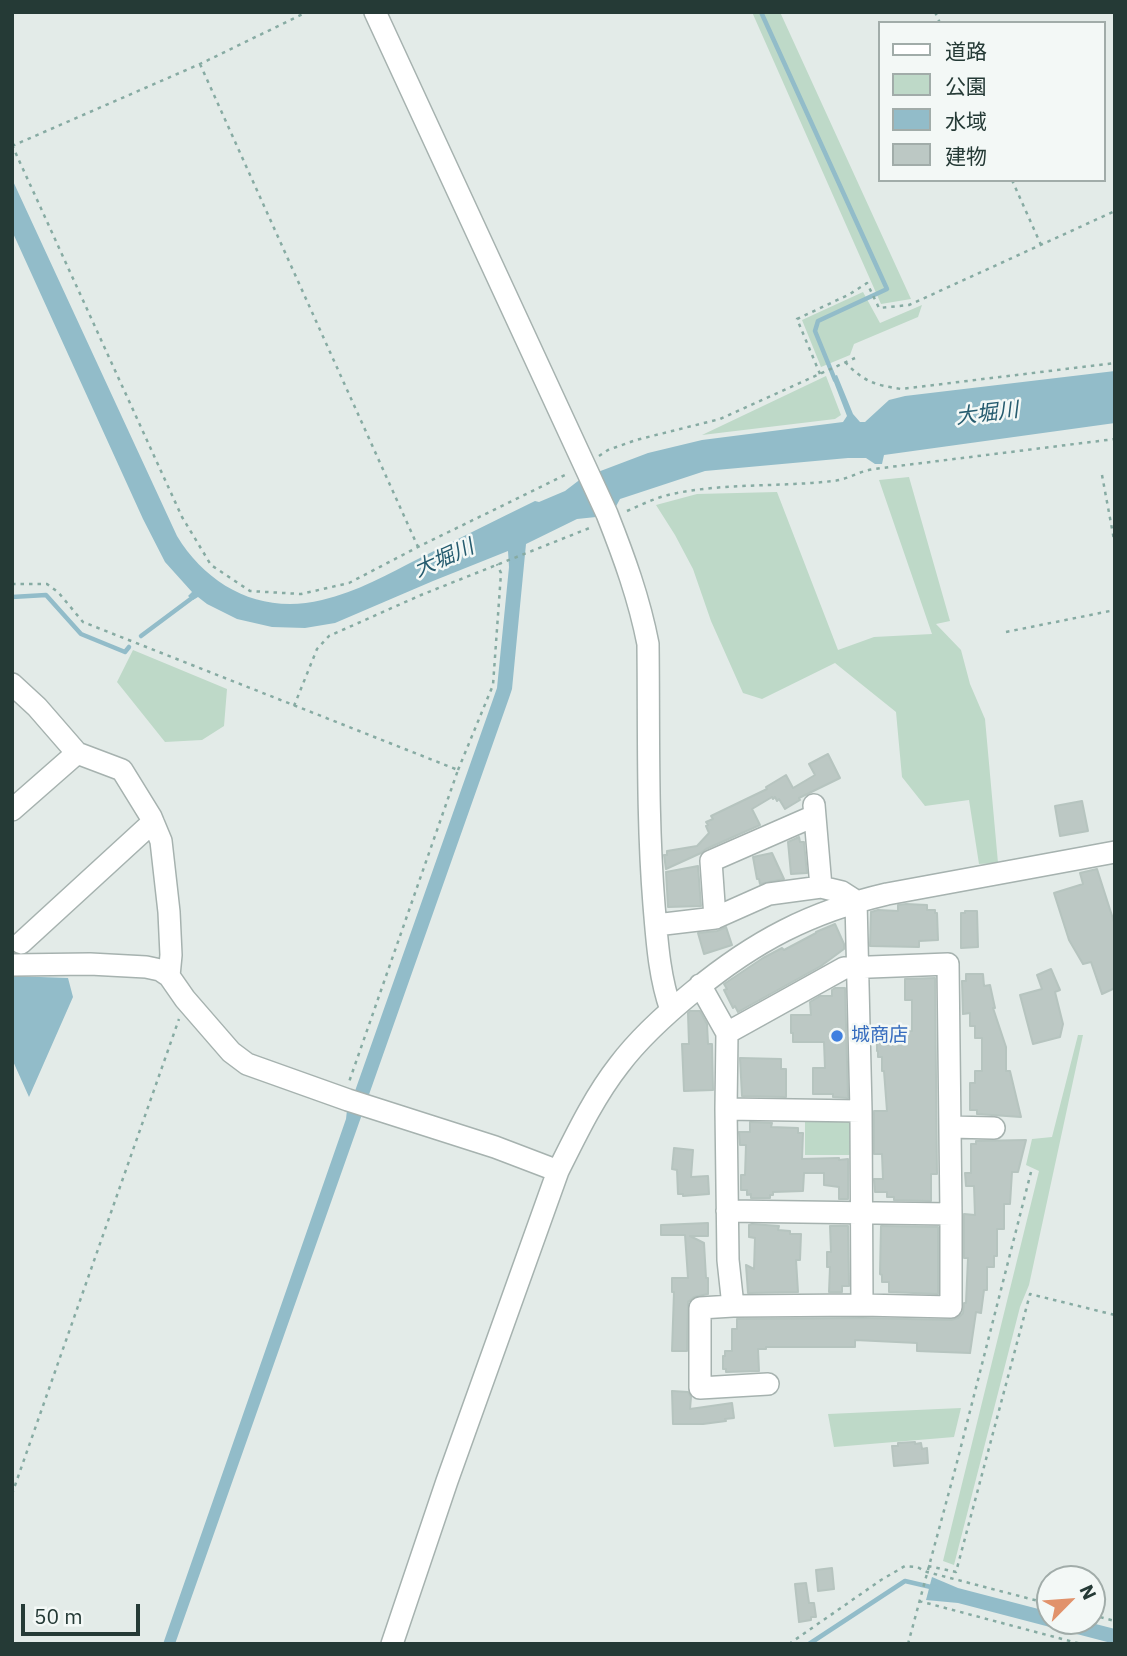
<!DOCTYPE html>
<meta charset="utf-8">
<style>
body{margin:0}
#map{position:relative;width:1127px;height:1656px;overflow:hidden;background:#e3ebe8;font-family:"IBM Plex Sans","Noto Sans JP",sans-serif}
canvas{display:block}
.frame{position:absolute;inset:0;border:14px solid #253a36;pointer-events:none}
.legend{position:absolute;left:878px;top:21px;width:228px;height:161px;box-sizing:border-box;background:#f3f8f6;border:2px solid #a1aca9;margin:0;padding:9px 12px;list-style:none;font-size:21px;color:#253a36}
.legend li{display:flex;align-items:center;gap:14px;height:35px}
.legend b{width:35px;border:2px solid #a1aca9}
.north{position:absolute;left:1036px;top:1565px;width:70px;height:70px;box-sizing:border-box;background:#f3f8f6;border:2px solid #a1aca9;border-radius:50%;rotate:65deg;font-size:19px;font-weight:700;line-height:28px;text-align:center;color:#253a36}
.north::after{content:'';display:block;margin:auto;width:24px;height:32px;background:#e1926b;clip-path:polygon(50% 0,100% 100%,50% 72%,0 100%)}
.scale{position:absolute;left:21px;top:1604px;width:119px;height:32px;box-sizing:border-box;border:4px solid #253a36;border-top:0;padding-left:9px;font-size:21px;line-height:24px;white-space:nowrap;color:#253a36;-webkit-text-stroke:5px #f3f8f6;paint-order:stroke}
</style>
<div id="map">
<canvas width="1127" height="1656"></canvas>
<div class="frame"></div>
<ul class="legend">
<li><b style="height:9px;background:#fff"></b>道路</li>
<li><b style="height:19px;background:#bed9c8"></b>公園</li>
<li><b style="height:19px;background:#92bcc9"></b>水域</li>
<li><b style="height:19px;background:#bcc8c4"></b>建物</li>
</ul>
<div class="north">N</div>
<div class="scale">50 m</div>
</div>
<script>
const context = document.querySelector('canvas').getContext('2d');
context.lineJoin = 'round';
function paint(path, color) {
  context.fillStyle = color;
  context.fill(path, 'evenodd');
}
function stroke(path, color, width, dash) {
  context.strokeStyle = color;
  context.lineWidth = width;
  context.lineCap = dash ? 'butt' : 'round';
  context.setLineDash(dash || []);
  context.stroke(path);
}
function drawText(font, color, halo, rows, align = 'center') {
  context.font = font + ' "IBM Plex Sans","Noto Sans JP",sans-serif';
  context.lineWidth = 5;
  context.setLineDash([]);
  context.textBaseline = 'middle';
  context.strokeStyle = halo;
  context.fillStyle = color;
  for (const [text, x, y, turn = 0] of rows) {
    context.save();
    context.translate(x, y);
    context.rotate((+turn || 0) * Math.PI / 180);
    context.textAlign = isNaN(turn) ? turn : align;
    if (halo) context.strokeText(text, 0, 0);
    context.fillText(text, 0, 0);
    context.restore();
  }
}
const green = new Path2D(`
 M752 12H780L911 299 881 304Z
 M863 292 880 323 922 305 918 317 854 344 850 355 821 367 802 320Z
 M826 376 841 415 835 419 702 435Z
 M909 477 950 621 936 624 961 650 970 684 985 719 998 863 979 864 969 800 925 806 902 777 896 712 835 663 762 699 743 693 711 621 693 569 675 535 656 505 697 494 777 492 838 650 874 637 932 634 879 480Z
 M133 650 227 689 224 726 202 740 165 742 117 682Z
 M1078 1035H1083L1029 1285 1020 1307 954 1565 943 1561 1039 1171 1026 1165 1032 1139 1052 1137Z
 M846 1117 853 1126V1155H805V1118Z
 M961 1408 954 1437 834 1447 828 1414Z`);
const water = new Path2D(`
 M12 179 177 536C208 587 262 615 322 600 357 592 388 574 420 558 458 539 496 520 535 501L539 502 565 491 582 478 648 453 702 440 843 422 847 416 832 377 837 375 853 414 860 422H865L889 400 905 396 1115 371V423L884 455 882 464H875L866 458H848L705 471 620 499 614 510 609 506 596 517 577 519 526 544 512 689 509 698 175 1644H163L346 1119 347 1110 355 1091 497 688 509 567 508 551 433 581 335 623 305 628 272 627 237 619 207 604 198 597 193 600 188 596 192 592 165 562 143 519 12 231Z
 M12 976 68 978 73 997 29 1097 12 1059Z
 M932 1577 958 1588 1050 1612V1621H1084L1115 1629V1644L958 1603 926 1600Z`);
const stream = new Path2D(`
 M761 12 887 289 818 321 815 331 835 380
 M12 597 46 595 81 634 125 652 129 647
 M141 636 196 595
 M809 1644 905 1581 935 1588`);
const building = new Path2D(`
 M828 754 840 778 799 798 800 800 785 809 779 799 777 801 775 797 773 799 772 797 752 809 760 825 706 849 701 853 666 869 664 855H667V851L697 846 709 833 706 826 708 825 706 822 713 819 711 816 767 789 766 787 786 775 793 788 815 775 809 764Z
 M1082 801 1088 831 1060 836 1055 806Z
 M799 837 800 842H804L807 873 791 874 788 842Z
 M772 853 784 879 760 884 759 879H757L753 857Z
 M698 866 701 906 668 907 666 872Z
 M1097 869 1115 925V988L1102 994 1091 962 1083 964 1069 940 1054 893 1083 884 1080 873Z
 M906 904 927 905V910H935V913H937L938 940 919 941V947L870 946 871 912 878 910 898 911V905Z
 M965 911H977L978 947 961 948V913H965Z
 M835 924 844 944V949L821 966 738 1012 735 1006 733 1008 724 990 727 989 724 984 763 958 782 948 784 950 816 933V932Z
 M726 927 732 945 704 954 698 933 717 931Z
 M1051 969 1060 990 1055 992 1063 1024 1060 1037 1033 1044 1020 995 1042 989 1037 975Z
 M966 974H983L984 986 990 985 995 1008H993L1006 1047V1071H1010L1021 1117 977 1114V1110H970V1083H975V1071H982V1038H975V1026H970V1013L963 1014 962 981H966Z
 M935 978 937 1174H931V1201L894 1200V1197H887V1192H875L874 1179H883L882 1154H874V1111H887L884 1071H882V1057H878V1051H877V1032L912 1031V1000H905V979Z
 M835 988H845L848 1098 833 1097V1094H813V1068H825L824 1042H793V1033H791V1015H811L810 1002 820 996H832V990Z
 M690 1011H700L707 1024 708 1044H712L713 1090 684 1091 682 1044H689L688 1013Z
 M740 1058 781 1059V1069H786V1097L742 1096Z
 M750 1122 772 1123 771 1127 798 1128V1133H803L802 1159 839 1158V1160L848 1159V1199H839V1187L824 1185V1173H804L803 1191 773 1192V1195H770V1198H751V1194L747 1195V1190H741V1175H745L746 1145H740L739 1132H750Z
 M1026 1140 1018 1172H1012L1010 1204H1004V1229H997V1256H994V1267H987V1290H984L981 1313 976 1312 970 1353 917 1351V1343L855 1340V1347H766V1349H758L759 1371 726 1372V1369H723V1356H725V1351H732V1329H737V1319L862 1318 951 1320 958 1318 963 1313 964 1303H966L968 1258H964V1214L975 1215 974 1186H966L965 1173H971V1144H976V1141Z
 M674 1148 693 1150 691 1177 708 1176 709 1194 683 1196V1194H678L677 1170 672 1169Z
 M708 1223V1236H690L704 1243 706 1278H708V1294L694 1297 688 1302 687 1351H672L674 1292H672V1278H688L685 1235H661V1225Z
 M752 1224 779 1226 778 1230 790 1231V1234H801L800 1260H796L798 1292 748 1293 746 1265 754 1269 755 1238 749 1237V1225Z
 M830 1226H848L849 1286H842V1292H829L830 1267H827V1252H831Z
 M881 1226 938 1227V1294L889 1292V1282H882V1275L880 1274Z
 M672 1391 688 1392 691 1397 690 1409 732 1403 734 1418 725 1419 726 1421 703 1424H673Z
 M915 1442V1444L921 1443 922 1449 927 1448 928 1463 894 1466 892 1446H898V1443Z
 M832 1568 834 1589 818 1591 816 1570Z
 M806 1583 809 1603H814L816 1617H811V1620L799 1622 795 1584Z`);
const path = new Path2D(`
 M935 12 940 23
 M200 64 418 547
 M12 145 182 517 211 565 250 591 301 594 349 583 418 547 569 473
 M12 146 200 64 307 12
 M1012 180 1041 245
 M845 362C864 382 875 385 901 389L1115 363
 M820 374 797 319 850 294 867 283 879 308 909 305 1115 211
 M599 456 608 450 636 440 720 419 855 358
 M1102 475 1115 545
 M627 511C643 504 659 496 677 493 728 483 781 487 833 481 847 480 859 471 874 469L1115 439
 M12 584H47L58 592 83 622 458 770 349 1082
 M1006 632 1115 610
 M294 706 317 649 329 636 421 595 592 527
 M458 770 493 685 501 573 497 564
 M12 1494 179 1019
 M928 1566 956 1572 1030 1294 1115 1315
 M919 1601 1081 1644
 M1092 1615 1115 1621
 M789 1644 881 1580 905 1566 917 1567 927 1572 1050 1604
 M908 1644 956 1466 1031 1172`);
const minor = new Path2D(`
 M375 12 607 514C624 557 639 598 648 644 649 731 647 818 654 905 657 940 659 976 671 1010
 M12 684 37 707 77 753 122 770 151 817 161 841 169 912 171 955 169 976
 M814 805 821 887
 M12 810 77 753
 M856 901 861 1111 862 1305
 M715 918 711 861 814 816
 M656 925 715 918 769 894 821 887 842 892 856 901
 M21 943 153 822
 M12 965 90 964 146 967 160 970 169 976 185 999 231 1052 247 1064 348 1100 495 1147 558 1171
 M700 985 727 1033 726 1109 728 1260 733 1306 862 1305 951 1307V1214L948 964 844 968 727 1033
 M726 1109 861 1111
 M950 1127 994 1128
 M727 1211 951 1214
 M733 1306 700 1308V1388L768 1384
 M392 1644 447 1481 558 1171C576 1135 594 1097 619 1065 640 1037 667 1013 694 991 755 941 810 912 887 894L1115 852`);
const markers = [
 [837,1036,7,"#3f7fe0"]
];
const shopNames = [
 ["城商店",851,1036]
];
const waterNames = [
 ["大堀川",987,414,-7],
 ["大堀川",444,559,-24]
];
paint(green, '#bed9c8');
paint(water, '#92bcc9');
stroke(stream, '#92bcc9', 4.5);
paint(building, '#bcc8c4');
stroke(building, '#b6c4bf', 2);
stroke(minor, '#a6b2af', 24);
stroke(path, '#87aba3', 2.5, [3.5, 5]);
stroke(minor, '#fff', 21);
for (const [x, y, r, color] of markers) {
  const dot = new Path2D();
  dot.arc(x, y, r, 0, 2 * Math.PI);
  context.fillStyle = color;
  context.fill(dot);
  stroke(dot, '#f3f8f6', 2.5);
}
drawText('19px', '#366cbe', '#f3f8f6', shopNames, 'left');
drawText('italic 21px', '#265c6f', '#f3f8f6', waterNames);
</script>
